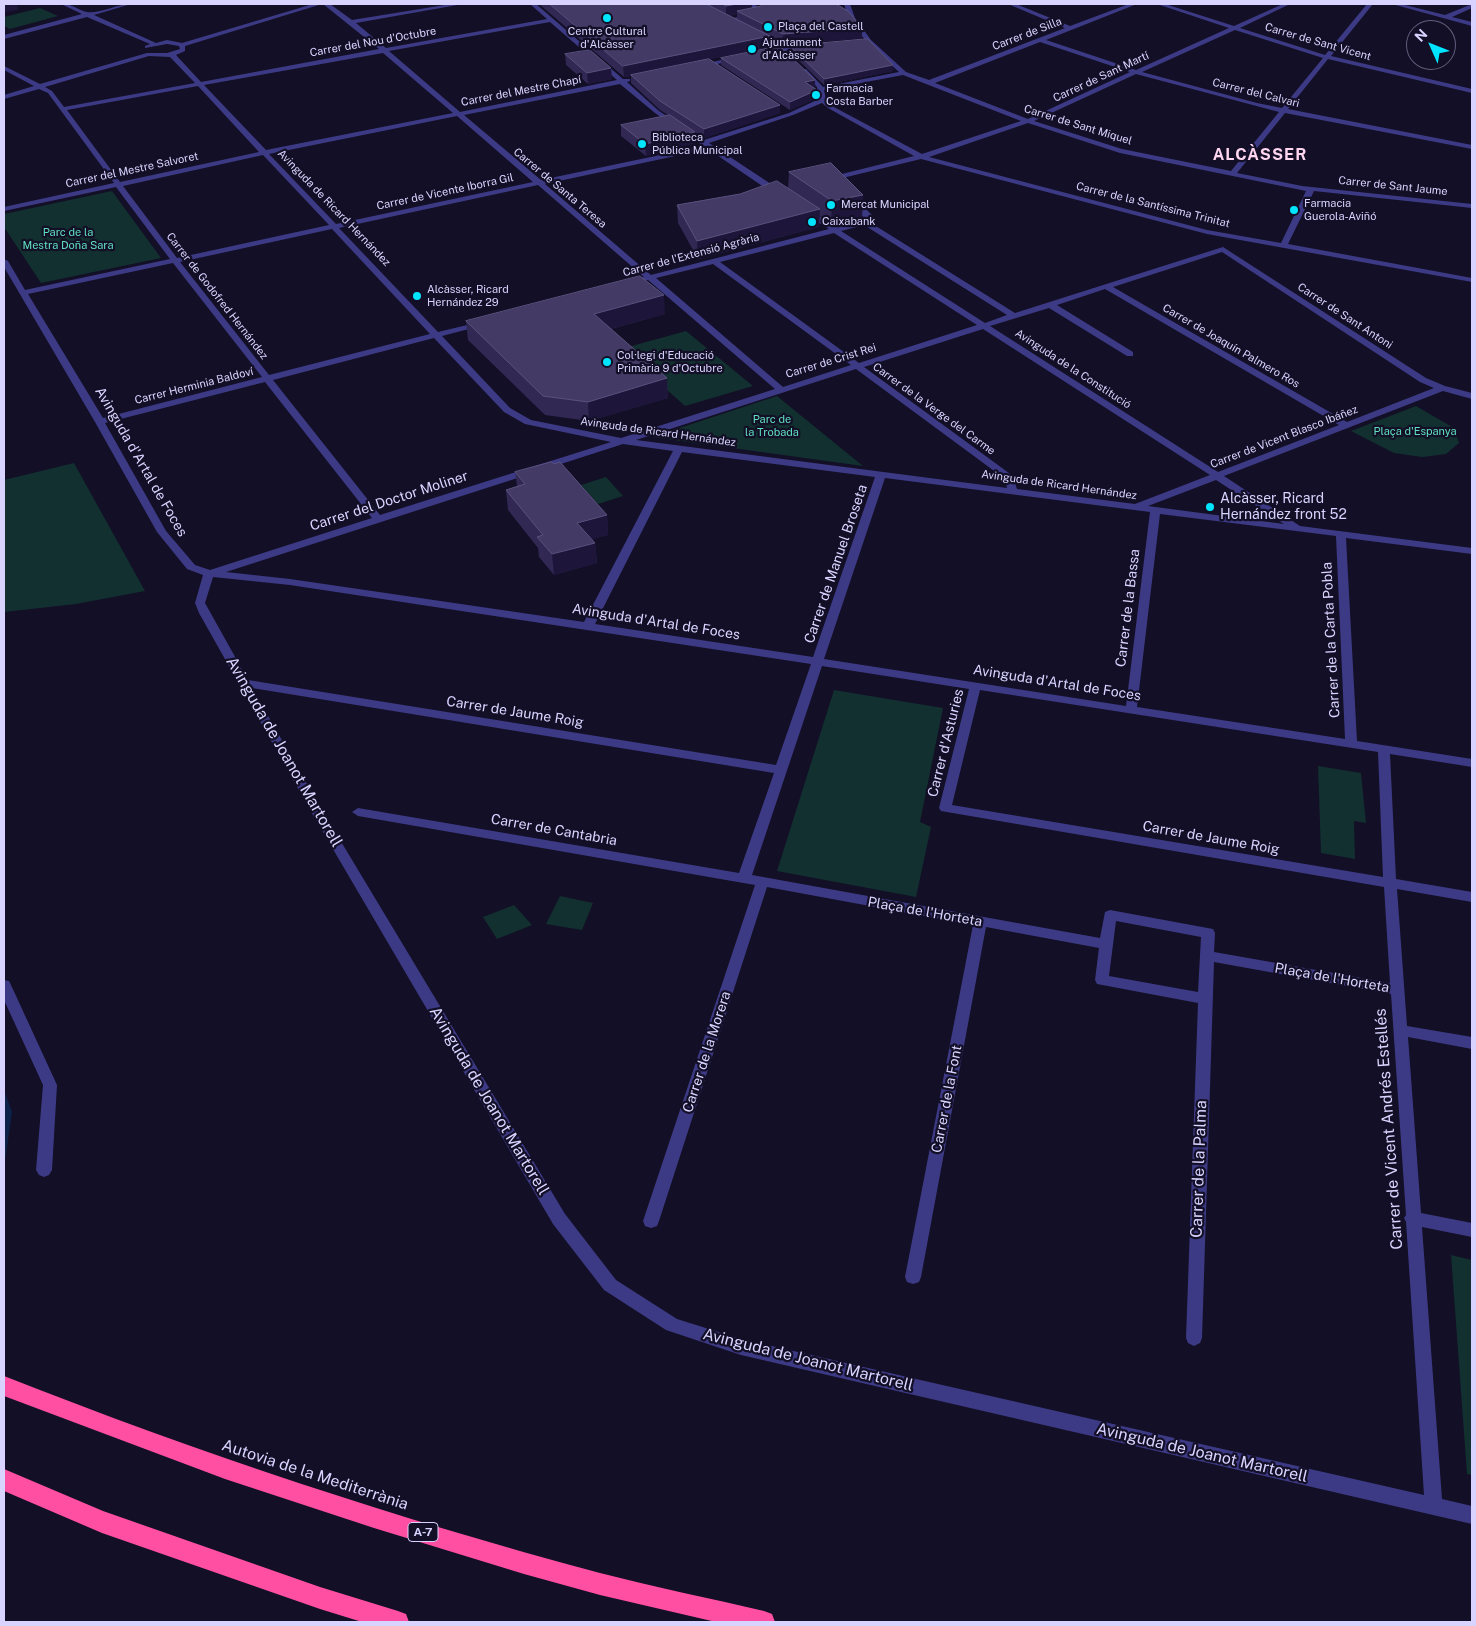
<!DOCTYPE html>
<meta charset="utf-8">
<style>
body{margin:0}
#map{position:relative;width:1476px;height:1626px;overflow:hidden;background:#130f26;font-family:"Public Sans",sans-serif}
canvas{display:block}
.frame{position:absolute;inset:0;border:5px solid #d9d4ff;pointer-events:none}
.north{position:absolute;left:1406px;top:20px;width:50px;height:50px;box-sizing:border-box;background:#130f26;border:1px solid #625e7d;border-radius:50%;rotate:314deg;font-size:14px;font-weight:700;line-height:20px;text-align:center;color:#d9d4ff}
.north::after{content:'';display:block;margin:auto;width:18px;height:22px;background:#00e5ff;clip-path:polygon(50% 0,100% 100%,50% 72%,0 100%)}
</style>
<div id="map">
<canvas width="1476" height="1626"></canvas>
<div class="frame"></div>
<div class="north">N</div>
</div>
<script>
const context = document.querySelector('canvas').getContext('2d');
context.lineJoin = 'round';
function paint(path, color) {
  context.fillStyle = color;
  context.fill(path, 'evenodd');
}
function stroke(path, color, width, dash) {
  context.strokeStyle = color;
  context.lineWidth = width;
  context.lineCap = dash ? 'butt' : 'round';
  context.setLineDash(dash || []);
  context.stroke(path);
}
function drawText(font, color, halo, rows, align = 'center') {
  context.font = font + ' "Public Sans",sans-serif';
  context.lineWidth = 4.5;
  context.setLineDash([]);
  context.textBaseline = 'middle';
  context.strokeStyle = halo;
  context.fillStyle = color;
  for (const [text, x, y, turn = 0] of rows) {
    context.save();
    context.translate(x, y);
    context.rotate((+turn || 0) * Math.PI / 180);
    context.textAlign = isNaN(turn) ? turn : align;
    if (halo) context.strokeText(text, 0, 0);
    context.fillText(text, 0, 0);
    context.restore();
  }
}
const green = new Path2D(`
 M40 8 58 16 10 29 4 26V17Z
 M112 191 161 258 41 283 4 227V214Z
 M686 331 753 386 685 406 621 349Z
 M777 396 863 466 652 437Z
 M1416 406 1454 428 1459 443 1446 454 1422 457 1394 453 1351 431Z
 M74 463 145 591 76 604 4 612V480Z
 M606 477 623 496 598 504 581 485Z
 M834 690 943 708 920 822 931 827 916 897 777 871Z
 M1318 766 1361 773 1366 823 1354 821 1355 859 1321 853Z
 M560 896 593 903 582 930 546 924Z
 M514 905 532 925 497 939 483 917Z
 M1451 1255 1472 1260V1475L1467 1474Z`);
const water = new Path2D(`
 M4 1090 12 1112 4 1168Z`);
const minor = new Path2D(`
 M61 4C71 3 78 10 87 12 98 14 118 4 131 4L94 15 156 43 167 40 182 43 313 4H322L185 46V51L176 55 201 82 379 49 323 4H330L352 20 451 4H463L356 23 386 48 547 19 530 4H536L623 79H630V81L627 82 659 111 704 140 789 113 819 99 817 87 802 71V69H806L823 87 899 72C878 52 852 33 844 4H850L855 18 871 40 906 72 929 80 1065 28 1008 4H1016L1070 26 1129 4H1137L1046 40 1136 70 1229 28 1157 4H1165L1234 26 1283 4H1290L1240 28 1325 55 1367 4H1373L1331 56 1472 89V93L1328 59 1288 109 1472 145V149L1285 113 1237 173 1302 186 1472 204V208L1314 191 1288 244 1472 278V282L1207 234 921 159 826 182V178L914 156 828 108 822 103 793 115 709 143 783 192V196H777L708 149 545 184 651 275 829 229 804 214V210H810L836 227 866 220 847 200 854 198 873 216 874 221 871 223 1015 313 1223 247 1426 378 1445 386 1472 393V399L1443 391 1224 476 1300 526 1472 548V554L1346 538 1357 741 1472 759V767L1390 754 1396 879 1472 892V902L1397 889 1407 1026 1472 1037V1049L1408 1037 1421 1213 1472 1223V1237L1422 1227 1442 1499 1472 1506V1524L741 1355 666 1330 604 1290 553 1224 310 810 199 613 195 603 203 575 187 569 157 532 95 422 4 267V259L8 261 25 290 170 259 116 187 4 211V207L114 183 48 93 39 89 4 99V95L34 86 4 70V66L40 84 147 53H167L180 49 179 46 167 44 145 48V46L150 44 87 17 4 39V35L82 14ZM550 22 617 80 460 112 389 51ZM1235 30 1323 58 1282 108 1257 103 1142 72ZM1040 42 1130 72 1028 119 935 83ZM383 53 453 113 266 150 204 85ZM149 56 170 57 195 83 64 107 52 91 45 87ZM1136 74 1279 112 1231 171 1122 149 1034 121ZM903 75 1021 121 922 154 832 106 826 99 824 90ZM620 84 655 113 703 146 541 180 464 115ZM198 86 259 152 120 182 67 110ZM457 116 533 182 336 224 269 154ZM1028 123 1120 153 1306 191 1281 243 1207 230 929 157ZM263 155 329 225 177 258 123 186ZM538 185 644 277 625 281V285L648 280 775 389 621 438 531 420 510 408 442 336 484 325V321L438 332 339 228ZM864 225 1007 315 985 323 841 231ZM332 229 430 334 269 375 180 262ZM834 233 977 325 859 363 720 262ZM1222 252 1420 382 1434 388 1347 422 1113 287ZM173 263 262 377 103 418 28 294ZM713 264 851 365 783 387 656 278ZM1105 289 1339 425 1218 472 990 326 1049 308 1127 356H1133V352L1057 305ZM983 329 1210 475 1135 504 1017 489 1013 476 864 367ZM434 338 504 412 525 424 611 442 380 515 273 380ZM856 369 1005 479 1007 488 636 440ZM265 382 372 518 210 570 195 565 166 531 105 423ZM623 444 673 451 584 622 290 579 226 572ZM682 452 875 477 813 657 595 624ZM885 478 1150 512 1126 706 824 659ZM1216 480 1284 524 1148 506ZM1160 514 1336 536 1345 739 1137 707ZM213 577 290 585 811 664 776 765 248 680 205 603ZM822 666 969 689 939 808 941 811 1384 887 1390 983 1214 952 1215 933 1213 929 1110 910 1105 912 1100 938 752 875ZM252 688 774 773 739 873 358 808 352 812 358 816 755 885 643 1221 645 1226 651 1228 657 1226 659 1221 767 887 973 925 905 1277 907 1282 913 1284 919 1282 921 1277 986 927 1099 948 1095 980 1097 984 1198 1003 1186 1338 1188 1343 1194 1346 1200 1343 1202 1338 1214 962 1391 994 1406 1215 1404 1218 1406 1222 1424 1495 741 1339 677 1319 616 1280 565 1214 322 810ZM980 690 1378 752 1383 877 952 805ZM1116 921 1201 937 1198 992 1109 976Z
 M751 4H757L756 6 763 12 760 15 727 22 724 20 756 13 750 7Z
 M1392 4H1401L1445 15 1472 4V8L1452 17 1472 22V26Z
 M807 44 809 47 767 54 764 52Z
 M738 56 740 59 699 68 696 66Z
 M4 980 9 981 11 985 57 1085 52 1170 49 1175 44 1177 39 1175 36 1170 43 1085 4 1000Z`);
const highway = new Path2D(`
 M4 1376C199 1453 398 1519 600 1573 654 1587 709 1598 764 1611L772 1614 775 1622H716L600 1595 524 1574 374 1528 225 1479 4 1396Z
 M4 1469 103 1511 320 1587 398 1611 406 1614 409 1622H362L320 1609 102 1533 4 1491Z`);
const wall = new Path2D(`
 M539 4H752V8L761 6 759 4H837L862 38 782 45 770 39 769 47 710 59 780 113 704 138 692 130 695 132V143L646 156 621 136V125L668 115 660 110 631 83V76L624 77ZM737 14V19L729 16Z
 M790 46 893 71 824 85 790 52Z
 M565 54 612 79 588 84 566 65Z
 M721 58 815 88H814L817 98 790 110 721 65Z
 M789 172 863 195 862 218 831 224 820 216 819 227 698 259 678 223 677 205 788 188Z
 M665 314 611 329 667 378 668 398 589 421 545 415 468 340 466 321Z
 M515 472 607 515 608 535 592 539 595 543 597 563 554 575 539 557 538 548 508 510 506 490 517 486Z`);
const shadedWall = new Path2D(`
 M4 4H17L18 10 4 12Z
 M737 4H752V12L737 11V14L726 16V6Z
 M862 28V38L782 45 783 34Z
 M770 36 769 47 624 77 623 66Z
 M893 65V71L824 85V79Z
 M611 68 612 79 588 84 587 73Z
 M815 80V88L804 90 805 82Z
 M817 90V98L790 110V102Z
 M780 105V113L704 138V129Z
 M695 132V143L646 156 645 144Z
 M863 195 862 218 831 224 832 201Z
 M820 209 819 227 698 259 697 241Z
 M664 295 665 314 595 333 594 314Z
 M667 378 668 398 589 421 588 402Z
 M607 515 608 535 578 543 577 523Z
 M595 543 597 563 554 575 552 554Z`);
const building = new Path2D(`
 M550 4H706L770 36 623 66Z
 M723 4H737L726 6Z
 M763 4H836L848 11 862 28 783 34 737 11 761 6Z
 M868 39 893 65 824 79 790 46Z
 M780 46 815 80 805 82 817 90 790 102 721 58Z
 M590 50 611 68 587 73 565 54Z
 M709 59 780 105 704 129 660 101 631 75Z
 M670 115 695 132 645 144 621 125Z
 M831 163 863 195 832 201 789 172Z
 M777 181 820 209 697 241 677 205 740 194Z
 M640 276 664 295 594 314 667 378 588 402 543 396 466 321Z
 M552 462 554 464 560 462 607 515 577 523 595 543 552 554 537 537 543 535 506 490 525 484 515 472Z`);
const markers = [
 [607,18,5,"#00e5ff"],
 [768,27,5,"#00e5ff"],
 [752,49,5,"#00e5ff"],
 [816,95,5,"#00e5ff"],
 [642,144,5,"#00e5ff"],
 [831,205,5,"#00e5ff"],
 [1294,210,5,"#00e5ff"],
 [812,222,5,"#00e5ff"],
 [417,296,5,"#00e5ff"],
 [607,362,5,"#00e5ff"],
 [1210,507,5,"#00e5ff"]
];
const farPoinames = [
 ["Plaça del Castell",778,27],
 ["Centre Cultural",607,32,"center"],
 ["d'Alcàsser",607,45,"center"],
 ["Ajuntament",762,43],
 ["d'Alcàsser",762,56],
 ["Farmacia",826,89],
 ["Costa Barber",826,102],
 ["Biblioteca",652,138],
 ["Pública Municipal",652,151],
 ["Farmacia",1304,204],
 ["Guerola-Aviñó",1304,217],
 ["Mercat Municipal",841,205],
 ["Caixabank",822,222],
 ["Alcàsser, Ricard",427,290],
 ["Hernández 29",427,303],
 ["Col·legi d'Educació",617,356],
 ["Primària 9 d'Octubre",617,369]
];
const farStreetnames = [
 ["Carrer de Silla",1027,34,-21],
 ["Carrer del Nou d'Octubre",373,42,-10],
 ["Carrer de Sant Vicent",1318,42,16],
 ["Carrer de Sant Martí",1101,77,-25],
 ["Carrer del Mestre Chapí",521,91,-11],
 ["Carrer del Calvari",1256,93,14],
 ["Carrer de Sant Miquel",1078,125,17],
 ["Carrer del Mestre Salvoret",132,170,-12],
 ["Carrer de Sant Jaume",1393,186,6],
 ["Carrer de Santa Teresa",560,188,40],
 ["Carrer de Vicente Iborra Gil",445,192,-12],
 ["Carrer de la Santíssima Trinitat",1153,205,14],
 ["Avinguda de Ricard Hernández",334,208,46],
 ["Carrer de l'Extensió Agrària",691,255,-15],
 ["Carrer de Godofred Hernández",217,296,52],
 ["Carrer de Sant Antoni",1345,316,33],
 ["Carrer de Joaquín Palmero Ros",1231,346,30],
 ["Carrer de Crist Rei",831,361,-17],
 ["Avinguda de la Constitució",1073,369,33],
 ["Carrer Herminia Baldoví",194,386,-14],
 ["Carrer de la Verge del Carme",934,409,36],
 ["Avinguda de Ricard Hernández",658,432,8],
 ["Carrer de Vicent Blasco Ibáñez",1284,437,-21],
 ["Avinguda de Ricard Hernández",1059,485,8]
];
const farParknames = [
 ["Parc de la",68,233],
 ["Mestra Doña Sara",68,246],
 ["Parc de",772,420],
 ["la Trobada",772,433],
 ["Plaça d'Espanya",1415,432]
];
const shields = [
 [423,1532,30]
];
const shieldNames = [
 ["A-7",423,1532]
];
const streetNames = [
 ["Avinguda d'Artal de Foces",141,462,60],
 ["Carrer del Doctor Moliner",389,501,-18],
 ["Carrer de Manuel Broseta",836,564,-71],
 ["Carrer de la Bassa",1128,608,-83],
 ["Avinguda d'Artal de Foces",656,622,9],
 ["Carrer de la Carta Pobla",1331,640,-93],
 ["Avinguda d'Artal de Foces",1057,683,9],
 ["Carrer de Jaume Roig",515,712,9],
 ["Carrer d'Asturies",946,743,-76],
 ["Carrer de Cantabria",554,830,10],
 ["Carrer de Jaume Roig",1211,838,10],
 ["Plaça de l'Horteta",925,912,10],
 ["Plaça de l'Horteta",1332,978,10],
 ["Carrer de la Morera",707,1052,-72],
 ["Carrer de la Font",947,1099,-79]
];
const poiNames = [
 ["Alcàsser, Ricard",1220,499],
 ["Hernández front 52",1220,515]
];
const farDistrictnames = [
 ["ALCÀSSER",1260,155]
];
const nearStreetnames = [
 ["Avinguda de Joanot Martorell",284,752,60],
 ["Avinguda de Joanot Martorell",489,1101,59],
 ["Carrer de Vicent Andrés Estellés",1389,1129,-94],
 ["Carrer de la Palma",1199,1169,-88],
 ["Avinguda de Joanot Martorell",808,1360,14],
 ["Avinguda de Joanot Martorell",1202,1453,13],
 ["Autovia de la Mediterrània",315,1475,18]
];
paint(green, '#12302f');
paint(water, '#0c2248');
paint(minor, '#3d3a85');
paint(highway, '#ff4fa3');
paint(wall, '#312854');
paint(shadedWall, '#1d163a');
paint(building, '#433a66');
stroke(building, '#5a527e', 1);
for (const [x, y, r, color] of markers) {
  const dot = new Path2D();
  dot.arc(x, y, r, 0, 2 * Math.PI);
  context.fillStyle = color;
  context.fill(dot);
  stroke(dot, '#130f26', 2);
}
drawText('11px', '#d9d4ff', '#130f26', farPoinames, 'left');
drawText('11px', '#d9d4ff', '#130f26', farStreetnames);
drawText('11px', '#5fe0c0', '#130f26', farParknames);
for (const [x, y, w] of shields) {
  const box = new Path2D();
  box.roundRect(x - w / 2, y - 9.5, w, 19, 4);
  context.fillStyle = '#130f26';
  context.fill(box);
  stroke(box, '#d9d4ff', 1);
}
drawText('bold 12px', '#d9d4ff', null, shieldNames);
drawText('14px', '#d9d4ff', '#130f26', streetNames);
drawText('14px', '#d9d4ff', '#130f26', poiNames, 'left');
context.letterSpacing = '1px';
drawText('bold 16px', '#ffd6f0', '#130f26', farDistrictnames);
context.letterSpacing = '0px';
drawText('16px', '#d9d4ff', '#130f26', nearStreetnames);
</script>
